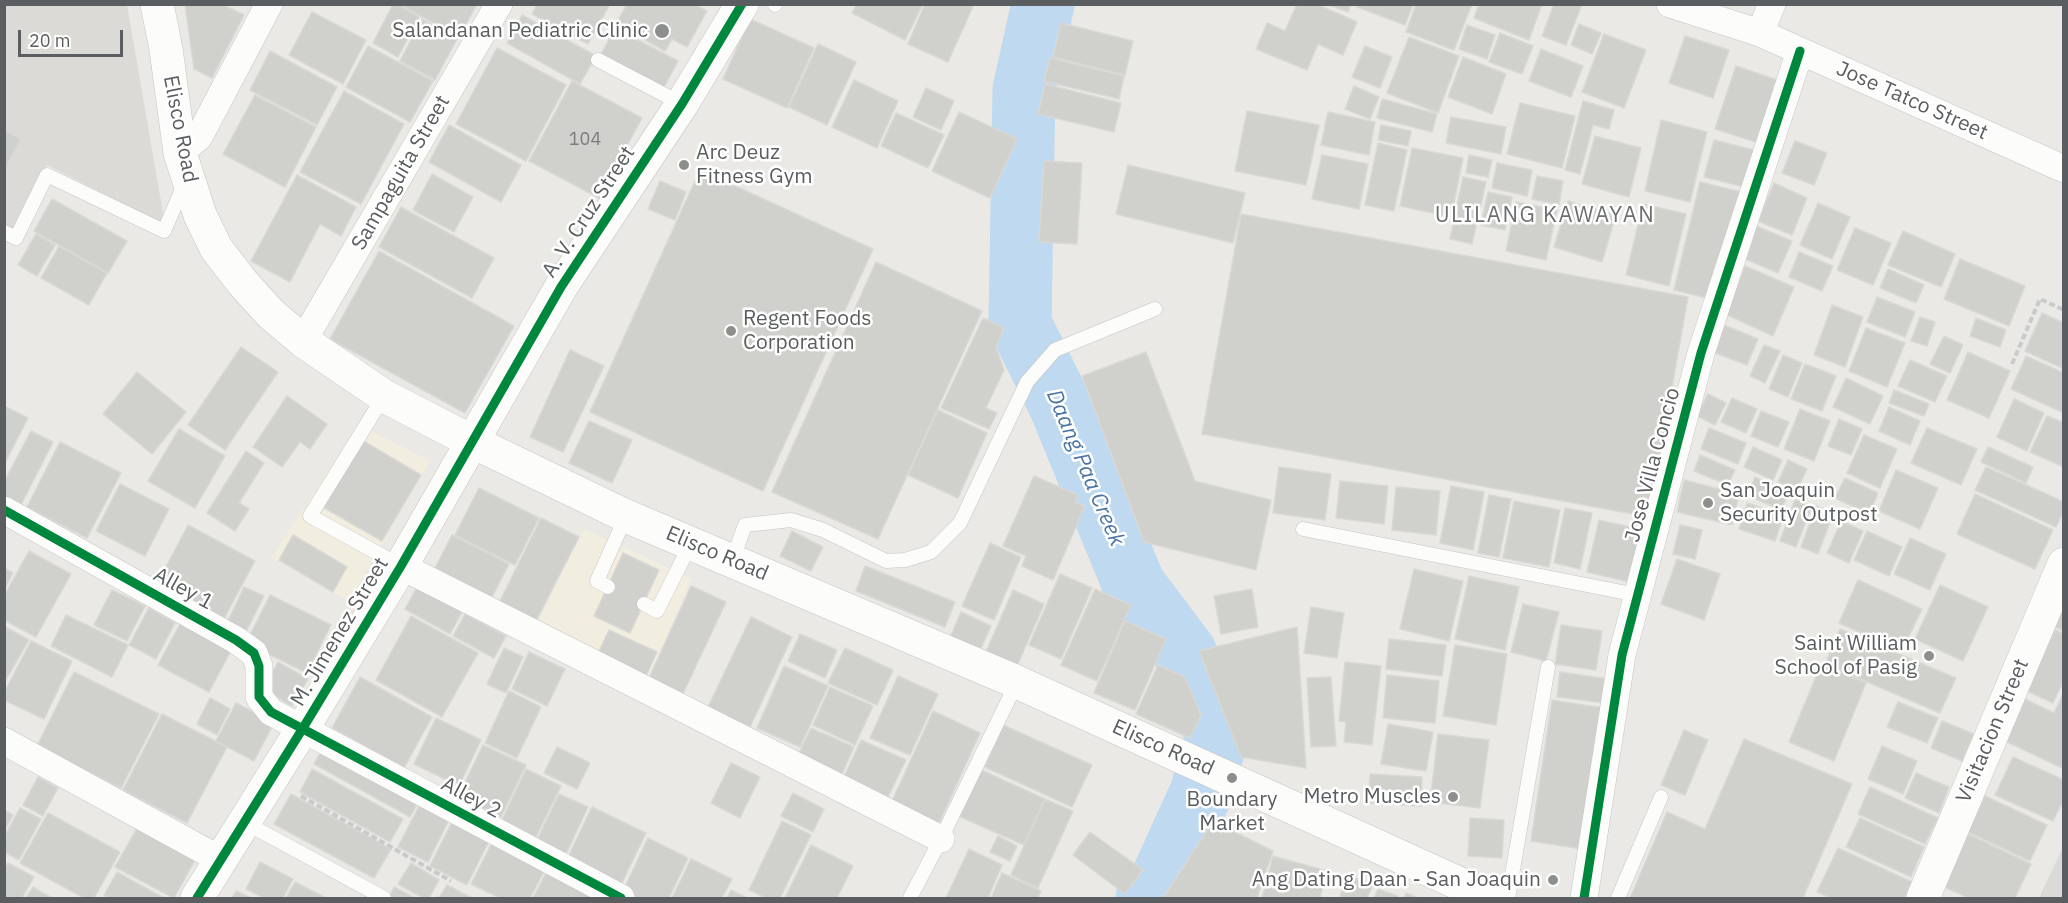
<!DOCTYPE html>
<style>
body{margin:0}
#map{position:relative;width:2068px;height:903px;overflow:hidden;background:#eae9e5;font-family:"IBM Plex Sans",sans-serif}
canvas{display:block}
.frame{position:absolute;inset:0;border:6px solid #5b5e61;pointer-events:none}
.scale{position:absolute;left:18px;top:30px;width:105px;height:27px;box-sizing:border-box;border:3px solid #5b5e61;border-top:0;padding-left:8px;font-size:18px;line-height:21px;white-space:nowrap;color:#5b5e61;-webkit-text-stroke:4px #fff;paint-order:stroke}
</style>
<div id="map">
<canvas width="2068" height="903"></canvas>
<div class="frame"></div>
<div class="scale">20 m</div>
</div>
<script>
const context = document.querySelector('canvas').getContext('2d');
context.lineJoin = 'round';
function paint(path, color) {
  context.fillStyle = color;
  context.fill(path, 'evenodd');
}
function stroke(path, color, width, dash) {
  context.strokeStyle = color;
  context.lineWidth = width;
  context.lineCap = dash ? 'butt' : 'round';
  context.setLineDash(dash || []);
  context.stroke(path);
}
function drawText(font, color, halo, rows, align = 'center') {
  context.font = font + ' "IBM Plex Sans",sans-serif';
  context.lineWidth = 5;
  context.setLineDash([]);
  context.textBaseline = 'middle';
  context.strokeStyle = halo;
  context.fillStyle = color;
  for (const [text, x, y, turn = 0] of rows) {
    context.save();
    context.translate(x, y);
    context.rotate((+turn || 0) * Math.PI / 180);
    context.textAlign = isNaN(turn) ? turn : align;
    if (halo) context.strokeText(text, 0, 0);
    context.fillText(text, 0, 0);
    context.restore();
  }
}
const commercial = new Path2D(`
 M358 424 430 461 349 602 272 557Z
 M584 529 692 579 648 677 537 623Z`);
const industrial = new Path2D(`
 M5 5H127L165 225 47 165 14 231 5 226Z
 M2063 847V898H2039Z`);
const river = new Path2D(`
 M1043 4 1024 90 1020 324 1060 405 1134 585 1186 654 1217 737 1201 793 1160 883 1147 898`);
const building = new Path2D(`
 M185 4H222L244 15 212 78 194 69Z
 M393 4H397L419 17 398 57 373 43Z
 M399 4H477L459 37Z
 M537 4H610L588 44 532 14Z
 M627 4H695L707 11 687 47 672 39 665 51 616 24Z
 M857 4H923L905 40 852 13Z
 M925 4H974L948 62 908 44Z
 M1297 4H1316L1357 22 1343 55 1318 44 1307 70 1256 49 1267 23 1285 31Z
 M1327 4H1351L1348 12Z
 M1358 4H1413L1405 25 1357 7Z
 M1416 4H1472L1454 50 1406 32Z
 M1479 4H1542L1529 40 1474 18Z
 M1554 4H1582L1566 45 1542 36Z
 M312 12 366 40 343 84 289 55Z
 M522 15 596 56 580 84 507 43Z
 M422 19 457 39 435 80 400 61Z
 M750 19 814 48 787 108 723 79Z
 M1061 23 1133 41 1125 75 1053 57Z
 M1579 24 1601 33 1592 54 1571 45Z
 M1467 25 1495 35 1487 59 1459 49Z
 M615 28 678 61 663 89 600 56Z
 M1500 33 1533 46 1522 74 1489 62Z
 M1604 34 1646 50 1624 108 1582 92Z
 M1685 36 1729 50 1713 98 1669 83Z
 M1409 37 1459 56 1438 113 1387 93Z
 M818 44 856 62 827 125 789 107Z
 M368 46 433 81 410 122 346 87Z
 M1365 46 1392 57 1380 88 1352 77Z
 M497 48 566 85 526 161 456 124Z
 M1541 49 1583 66 1571 97 1529 81Z
 M270 51 337 87 317 125 250 90Z
 M1463 57 1506 74 1492 114 1448 97Z
 M1050 58 1124 76 1119 99 1044 81Z
 M1736 66 1786 83 1765 145 1715 129Z
 M854 80 898 101 877 148 832 127Z
 M572 81 642 118 599 198 529 161Z
 M1045 84 1121 103 1114 132 1038 114Z
 M1354 86 1379 97 1370 119 1345 109Z
 M926 88 954 101 941 130 913 117Z
 M344 91 404 124 361 204 300 172Z
 M255 95 316 127 285 187 223 154Z
 M1382 99 1437 114 1432 132 1377 118Z
 M1583 101 1614 110 1609 129 1593 125 1580 174 1565 170Z
 M1520 103 1575 116 1562 168 1507 154Z
 M1247 111 1319 125 1306 185 1235 171Z
 M959 112 1017 139 990 198 932 171Z
 M1328 112 1375 122 1369 155 1321 145Z
 M896 113 944 135 928 168 881 146Z
 M1451 117 1506 127 1501 154 1446 143Z
 M1661 120 1707 132 1690 202 1645 191Z
 M449 125 521 165 501 202 429 162Z
 M1381 125 1411 131 1408 146 1378 140Z
 M4 130 21 139 4 170Z
 M1595 136 1641 148 1629 197 1582 184Z
 M1714 140 1758 151 1749 188 1704 177Z
 M1795 141 1827 153 1814 185 1782 173Z
 M1378 143 1407 150 1394 211 1365 205Z
 M1412 148 1463 158 1451 217 1400 206Z
 M1322 155 1368 164 1359 209 1312 199Z
 M1469 155 1492 160 1488 177 1466 173Z
 M1044 161 1082 163 1077 244 1039 242Z
 M1497 163 1532 170 1527 196 1492 188Z
 M1128 165 1245 193 1233 243 1116 214Z
 M700 170 873 249 763 491 590 412Z
 M432 174 473 197 454 232 413 210Z
 M297 175 356 207 341 236 320 224 290 282 251 261Z
 M1537 176 1563 181 1559 205 1532 199Z
 M1463 177 1486 182 1472 244 1450 239Z
 M660 181 686 192 675 220 648 209Z
 M1700 182 1741 192 1715 300 1674 290Z
 M1774 183 1807 198 1792 235 1758 221Z
 M1488 192 1512 197 1505 230 1481 225Z
 M52 199 127 241 108 273 34 231Z
 M1568 201 1616 215 1602 262 1554 247Z
 M1516 202 1557 210 1546 260 1506 251Z
 M1818 203 1850 217 1832 259 1800 245Z
 M1643 204 1686 214 1669 286 1626 275Z
 M401 207 494 258 472 298 379 247Z
 M1241 214 1688 297 1649 517 1202 434Z
 M1756 226 1792 241 1778 273 1743 258Z
 M1855 228 1891 243 1873 285 1837 270Z
 M1903 231 1955 254 1941 287 1888 265Z
 M36 234 55 245 37 276 18 265Z
 M59 246 107 273 89 305 41 278Z
 M379 251 514 326 465 413 330 339Z
 M1799 252 1833 266 1822 291 1789 277Z
 M1960 259 2025 286 2009 326 1944 299Z
 M876 262 982 311 878 539 772 492Z
 M1745 266 1794 287 1773 336 1725 314Z
 M1888 269 1924 285 1916 303 1880 288Z
 M1877 297 1915 312 1905 337 1867 322Z
 M1832 305 1863 317 1845 367 1814 355Z
 M2042 313 2064 323V369L2025 351Z
 M1920 317 1935 322 1927 346 1911 341Z
 M983 318 1004 328 996 347 1004 370 986 408 997 413 989 429 941 408Z
 M1976 318 2006 330 2000 347 1970 336Z
 M1724 325 1758 339 1747 365 1713 352Z
 M1866 328 1905 343 1887 387 1849 371Z
 M1944 336 1963 345 1950 373 1930 364Z
 M1764 345 1780 351 1765 383 1750 376Z
 M241 347 278 372 225 450 188 425Z
 M570 350 604 366 563 452 530 437Z
 M1146 352 1195 481 1271 500 1256 570 1144 542 1082 376Z
 M1968 352 2010 371 1989 418 1947 400Z
 M1783 355 1802 363 1788 397 1769 389Z
 M2026 356 2064 373V413L2011 389Z
 M1910 360 1947 376 1935 402 1898 386Z
 M1805 364 1836 376 1822 411 1791 399Z
 M137 372 186 412 152 454 103 414Z
 M1846 378 1883 396 1870 424 1833 407Z
 M1894 390 1929 404 1924 416 1889 403Z
 M1708 394 1726 403 1715 425 1697 416Z
 M287 396 327 424 310 449 300 442 282 467 253 447Z
 M1732 398 1757 409 1746 433 1721 422Z
 M2014 399 2044 413 2027 451 1997 437Z
 M4 406 28 418 4 465Z
 M1889 407 1920 421 1910 445 1879 431Z
 M1800 409 1830 421 1814 461 1784 449Z
 M938 410 987 433 958 498 908 475Z
 M1761 411 1789 422 1778 447 1751 436Z
 M2047 416 2064 423V467L2030 452Z
 M1839 419 1862 429 1851 455 1828 446Z
 M589 421 632 440 612 483 569 463Z
 M1709 428 1746 443 1738 464 1701 449Z
 M1927 428 1977 449 1961 485 1911 463Z
 M179 429 225 456 195 508 148 481Z
 M31 431 53 442 18 511 4 505V482Z
 M1864 435 1897 449 1880 488 1847 473Z
 M360 439 421 475 382 541 321 506Z
 M60 442 121 473 87 538 27 507Z
 M1753 447 1782 460 1773 480 1744 467Z
 M1988 447 2033 467 2026 483 1981 462Z
 M246 451 264 463 239 503 249 509 235 531 207 513Z
 M1700 455 1735 470 1728 485 1694 471Z
 M1788 460 1807 469 1797 490 1778 482Z
 M1279 467 1331 474 1325 520 1273 513Z
 M1986 467 2064 502V510L2056 527 1975 490Z
 M1896 470 1938 488 1920 529 1879 511Z
 M1034 476 1078 495 1075 502 1085 506 1053 580 1022 566 1026 556 1003 546Z
 M1755 477 1789 492 1781 510 1747 495Z
 M1845 478 1878 493 1869 514 1835 498Z
 M1684 480 1739 494 1732 525 1677 512Z
 M1340 481 1388 486 1384 524 1336 518Z
 M120 484 169 509 145 556 96 531Z
 M1451 486 1484 492 1473 550 1440 543Z
 M1396 487 1440 491 1436 535 1392 530Z
 M479 488 539 518 515 565 455 535Z
 M1975 494 2053 530 2035 569 1957 534Z
 M1489 495 1511 499 1499 557 1478 553Z
 M1795 499 1812 506 1796 547 1780 541Z
 M1514 501 1560 510 1549 567 1503 558Z
 M1747 503 1784 515 1775 541 1739 529Z
 M1816 506 1834 512 1818 554 1801 547Z
 M1565 508 1592 513 1580 569 1554 563Z
 M541 518 579 537 536 621 499 603Z
 M1599 520 1647 531 1635 583 1587 572Z
 M1841 521 1863 531 1849 563 1827 553Z
 M188 525 255 561 220 626 154 590Z
 M1680 525 1702 530 1695 559 1673 554Z
 M792 531 823 547 811 571 780 556Z
 M1867 531 1902 547 1889 576 1854 560Z
 M293 535 347 567 333 592 279 560Z
 M452 535 509 564 491 599 434 570Z
 M1910 538 1946 554 1930 590 1894 574Z
 M990 543 1021 557 994 620 962 606Z
 M29 551 71 574 36 637 4 620V596Z
 M623 553 659 570 630 633 594 616Z
 M1677 559 1720 574 1704 620 1661 604Z
 M865 566 955 602 945 627 856 591Z
 M4 568 13 573 4 590Z
 M1414 569 1463 581 1449 641 1400 629Z
 M1060 574 1092 588 1061 659 1029 645Z
 M1469 576 1519 587 1505 650 1455 639Z
 M1858 580 1922 609 1902 651 1839 623Z
 M1940 585 1988 607 1963 661 1915 639Z
 M691 586 726 602 680 700 646 685Z
 M244 587 264 596 246 632 227 623Z
 M417 587 462 612 450 634 405 609Z
 M1095 589 1131 605 1097 681 1061 665Z
 M1252 589 1258 627 1221 634 1214 596Z
 M112 590 145 606 127 641 94 625Z
 M1013 590 1044 604 1017 666 986 652Z
 M270 595 331 625 307 673 246 643Z
 M1523 604 1559 612 1546 661 1511 652Z
 M2064 604V631L2053 626Z
 M1311 607 1344 613 1337 658 1304 653Z
 M149 608 175 623 156 659 129 645Z
 M961 612 991 626 979 653 949 640Z
 M465 614 506 636 494 658 453 636Z
 M66 615 128 645 112 677 51 646Z
 M411 616 478 653 442 717 376 680Z
 M751 617 792 637 750 727 708 707Z
 M1125 621 1166 639 1135 710 1094 693Z
 M181 622 232 649 209 692 158 665Z
 M1561 625 1602 631 1596 670 1555 664Z
 M4 626 29 640 4 683Z
 M1297 627 1306 768 1241 757 1199 651Z
 M1840 629 1956 678 1940 713 1825 664Z
 M609 630 657 652 646 676 598 653Z
 M2055 630 2064 634V680L2053 703 2027 691Z
 M800 634 837 650 825 678 788 661Z
 M1389 639 1446 645 1442 676 1386 669Z
 M31 641 72 661 44 719 4 700V693Z
 M1455 645 1507 654 1496 725 1443 716Z
 M504 648 523 657 506 693 487 684Z
 M845 648 893 670 877 705 828 683Z
 M529 652 565 669 547 706 512 689Z
 M278 662 308 679 292 706 263 689Z
 M1345 662 1381 666 1372 745 1344 742 1346 722 1339 721Z
 M1821 664 1866 683 1834 761 1789 742Z
 M1158 665 1185 677 1201 715 1190 738 1136 714Z
 M784 666 828 686 800 747 757 728Z
 M74 672 159 714 121 788 37 746Z
 M1560 672 1609 679 1606 703 1557 697Z
 M1387 675 1439 681 1435 723 1383 718Z
 M898 676 938 694 910 755 870 738Z
 M360 677 432 717 404 768 332 728Z
 M1331 677 1336 746 1311 747 1307 678Z
 M830 687 873 706 855 745 813 725Z
 M509 691 541 707 517 758 485 743Z
 M2064 692V769L2005 741 2025 699 2054 713Z
 M210 698 230 709 217 735 197 724Z
 M1552 700 1604 708 1582 849 1531 841Z
 M1898 702 1938 718 1927 743 1887 727Z
 M236 703 274 723 254 761 216 741Z
 M933 711 980 733 936 830 889 808Z
 M162 714 227 747 187 823 123 790Z
 M436 718 481 740 459 786 414 764Z
 M1942 721 1974 734 1962 761 1931 748Z
 M1388 724 1433 732 1426 771 1381 764Z
 M1003 725 1092 765 1072 807 985 767Z
 M811 728 854 747 841 776 797 757Z
 M1684 730 1708 740 1685 795 1661 785Z
 M1438 734 1489 740 1480 808 1430 802Z
 M1744 739 1852 784 1803 898H1630L1667 812 1705 829Z
 M861 740 906 760 887 799 843 779Z
 M325 744 421 797 410 817 314 764Z
 M483 745 526 765 501 817 458 797Z
 M1882 746 1917 761 1903 794 1868 779Z
 M557 747 590 763 577 789 544 773Z
 M2013 757 2064 780V799L2053 821 1995 795Z
 M731 763 760 777 740 818 711 803Z
 M977 768 1045 799 1024 845 956 815Z
 M312 769 403 819 390 842 300 792Z
 M526 769 561 786 535 839 501 822Z
 M1916 773 1949 787 1939 813 1905 798Z
 M1370 774 1422 777 1421 806 1368 803Z
 M38 777 58 788 43 816 23 805Z
 M1870 787 1938 818 1925 844 1858 814Z
 M793 793 824 809 813 832 781 816Z
 M291 794 391 849 374 878 274 824Z
 M559 794 588 807 566 854 537 840Z
 M1985 796 2047 825 2030 861 1968 832Z
 M423 798 452 814 428 862 398 847Z
 M1045 799 1073 811 1038 888 1011 875Z
 M592 807 646 833 620 887 566 861Z
 M20 808 41 819 19 860 4 852V837Z
 M4 810 13 815 4 831Z
 M48 813 120 852 94 898H84L20 863Z
 M1470 818 1504 820 1502 858 1468 856Z
 M1860 818 1924 847 1911 877 1846 847Z
 M453 820 490 839 467 885 430 866Z
 M141 821 199 853 174 898 115 867Z
 M782 821 811 835 780 898H766L749 890Z
 M1213 821 1273 851 1257 898H1163Z
 M1090 832 1143 870 1125 894 1073 855Z
 M1968 834 2031 864 2015 898H1969L1944 887Z
 M998 836 1017 846 1010 861 990 852Z
 M495 837 548 864 530 898H500L471 884Z
 M648 838 688 858 669 898H639L623 891Z
 M811 845 853 866 837 898H785Z
 M1838 848 1912 882 1904 898H1831L1817 892Z
 M969 849 1002 865 988 898H946Z
 M1273 856 1327 871 1320 898H1262Z
 M691 859 732 879 722 898H672Z
 M260 862 293 879 283 898H264L246 889Z
 M8 863 34 877 22 898H4V869Z
 M411 863 439 880 429 898H423L398 884Z
 M549 867 608 898H533Z
 M117 872 164 898H109L104 895Z
 M1002 873 1041 891 1038 898H991Z
 M1348 875 1373 885 1367 898H1346L1340 896Z
 M295 882 326 898H286Z
 M447 885 472 898H439Z
 M33 887 52 898H26Z
 M394 887 415 898H389Z
 M1378 889 1398 896 1397 898H1374Z
 M731 890 747 898H727Z
 M236 891 251 898H232Z
 M1406 893 1418 898H1404Z`);
const path = new Path2D(`
 M2012 364 2040 299 2064 310
 M301 796 451 881`);
const service = new Path2D(`
 M775 4V5
 M598 60 682 104
 M4 232 16 238 47 175 164 231 185 183
 M384 396 310 516 401 566
 M1303 529 1637 595
 M732 561 745 525 791 520 823 530 886 561 905 560 931 552 960 523 1027 382 1055 350 1155 309
 M608 587 597 581 626 516
 M644 604 657 611 691 543
 M244 822 384 898
 M910 898 941 839 1017 682
 M1508 898 1548 667
 M1618 898 1661 797`);
const minor = new Path2D(`
 M1670 4 1760 33 2064 169
 M1760 33 1772 4
 M180 153 199 137 269 4
 M303 341 499 4
 M4 510 236 640 254 653 259 666V697L271 712 621 898
 M401 566 941 839
 M4 741 221 860
 M1584 898 1622 655 1701 353 1800 51`);
const tertiary = new Path2D(`
 M197 898 303 728 401 566 561 287 682 104 742 4`);
const secondary = new Path2D(`
 M157 4 166 49 180 153 200 215 216 248 242 282 271 314 303 341 384 396 473 442 626 516 1017 682 1491 898
 M1923 898 2064 564`);
const cycleway = new Path2D(`
 M4 510 236 640 254 653 259 666V697L271 712 621 898
 M197 898 303 728 401 566 561 287 682 104 742 4
 M1584 898 1622 655 1701 353 1800 51`);
const markers = [
 [662,31,8,"#8d8f8f"],
 [684,165,6,"#8d8f8f"],
 [731,331,6,"#8d8f8f"],
 [1708,503,6,"#8d8f8f"],
 [1929,656,6,"#8d8f8f"],
 [1232,778,6,"#8d8f8f"],
 [1453,797,6,"#8d8f8f"],
 [1553,880,6,"#8d8f8f"]
];
const numberNames = [
 ["104",585,140]
];
const poiNames = [
 ["Salandanan Pediatric Clinic",648,31],
 ["Arc Deuz",696,153,"left"],
 ["Fitness Gym",696,177,"left"],
 ["Regent Foods",743,319,"left"],
 ["Corporation",743,343,"left"],
 ["San Joaquin",1720,491,"left"],
 ["Security Outpost",1720,515,"left"],
 ["Saint William",1917,644],
 ["School of Pasig",1917,668],
 ["Metro Muscles",1441,797],
 ["Boundary",1232,800,"center"],
 ["Market",1232,824,"center"],
 ["Ang Dating Daan - San Joaquin",1541,880]
];
const streetNames = [
 ["Jose Tatco Street",1912,101,24],
 ["Elisco Road",180,129,79],
 ["Sampaguita Street",401,173,-60],
 ["A. V. Cruz Street",589,212,-57],
 ["Jose Villa Concio",1653,465,-75],
 ["Elisco Road",717,554,23],
 ["Alley 1",183,589,29],
 ["M. Jimenez Street",340,632,-59],
 ["Visitacion Street",1993,731,-67],
 ["Elisco Road",1163,748,24],
 ["Alley 2",471,798,28]
];
const neighbourhoodNames = [
 ["ULILANG KAWAYAN",1545,216]
];
const waterNames = [
 ["Daang Paa Creek",1085,468,67]
];
paint(commercial, '#f2eedf');
paint(industrial, '#dbdad6');
stroke(river, '#bed9f0', 63);
paint(building, '#d0d0cd');
stroke(building, '#d9d8d4', 1.5);
stroke(service, '#c6c5c5', 15);
stroke(minor, '#c6c5c5', 28);
stroke(tertiary, '#c6c5c5', 34);
stroke(secondary, '#c5c5c5', 34);
stroke(path, '#c8cbc9', 4, [6, 3]);
stroke(service, '#fcfcfb', 14);
stroke(minor, '#fcfcfb', 27);
stroke(tertiary, '#fcfcfb', 33);
stroke(secondary, '#fcfcfb', 33);
stroke(cycleway, '#00873e', 9);
for (const [x, y, r, color] of markers) {
  const dot = new Path2D();
  dot.arc(x, y, r, 0, 2 * Math.PI);
  context.fillStyle = color;
  context.fill(dot);
  stroke(dot, '#fff', 2);
}
drawText('18px', '#7a7c7d', null, numberNames);
drawText('21px', '#5b5e61', '#fff', poiNames, 'right');
drawText('21px', '#5b5e61', '#fff', streetNames);
context.letterSpacing = '1.5px';
drawText('22px', '#6c7073', '#fff', neighbourhoodNames);
context.letterSpacing = '0px';
drawText('italic 22px', '#4b74a3', '#fff', waterNames);
</script>
